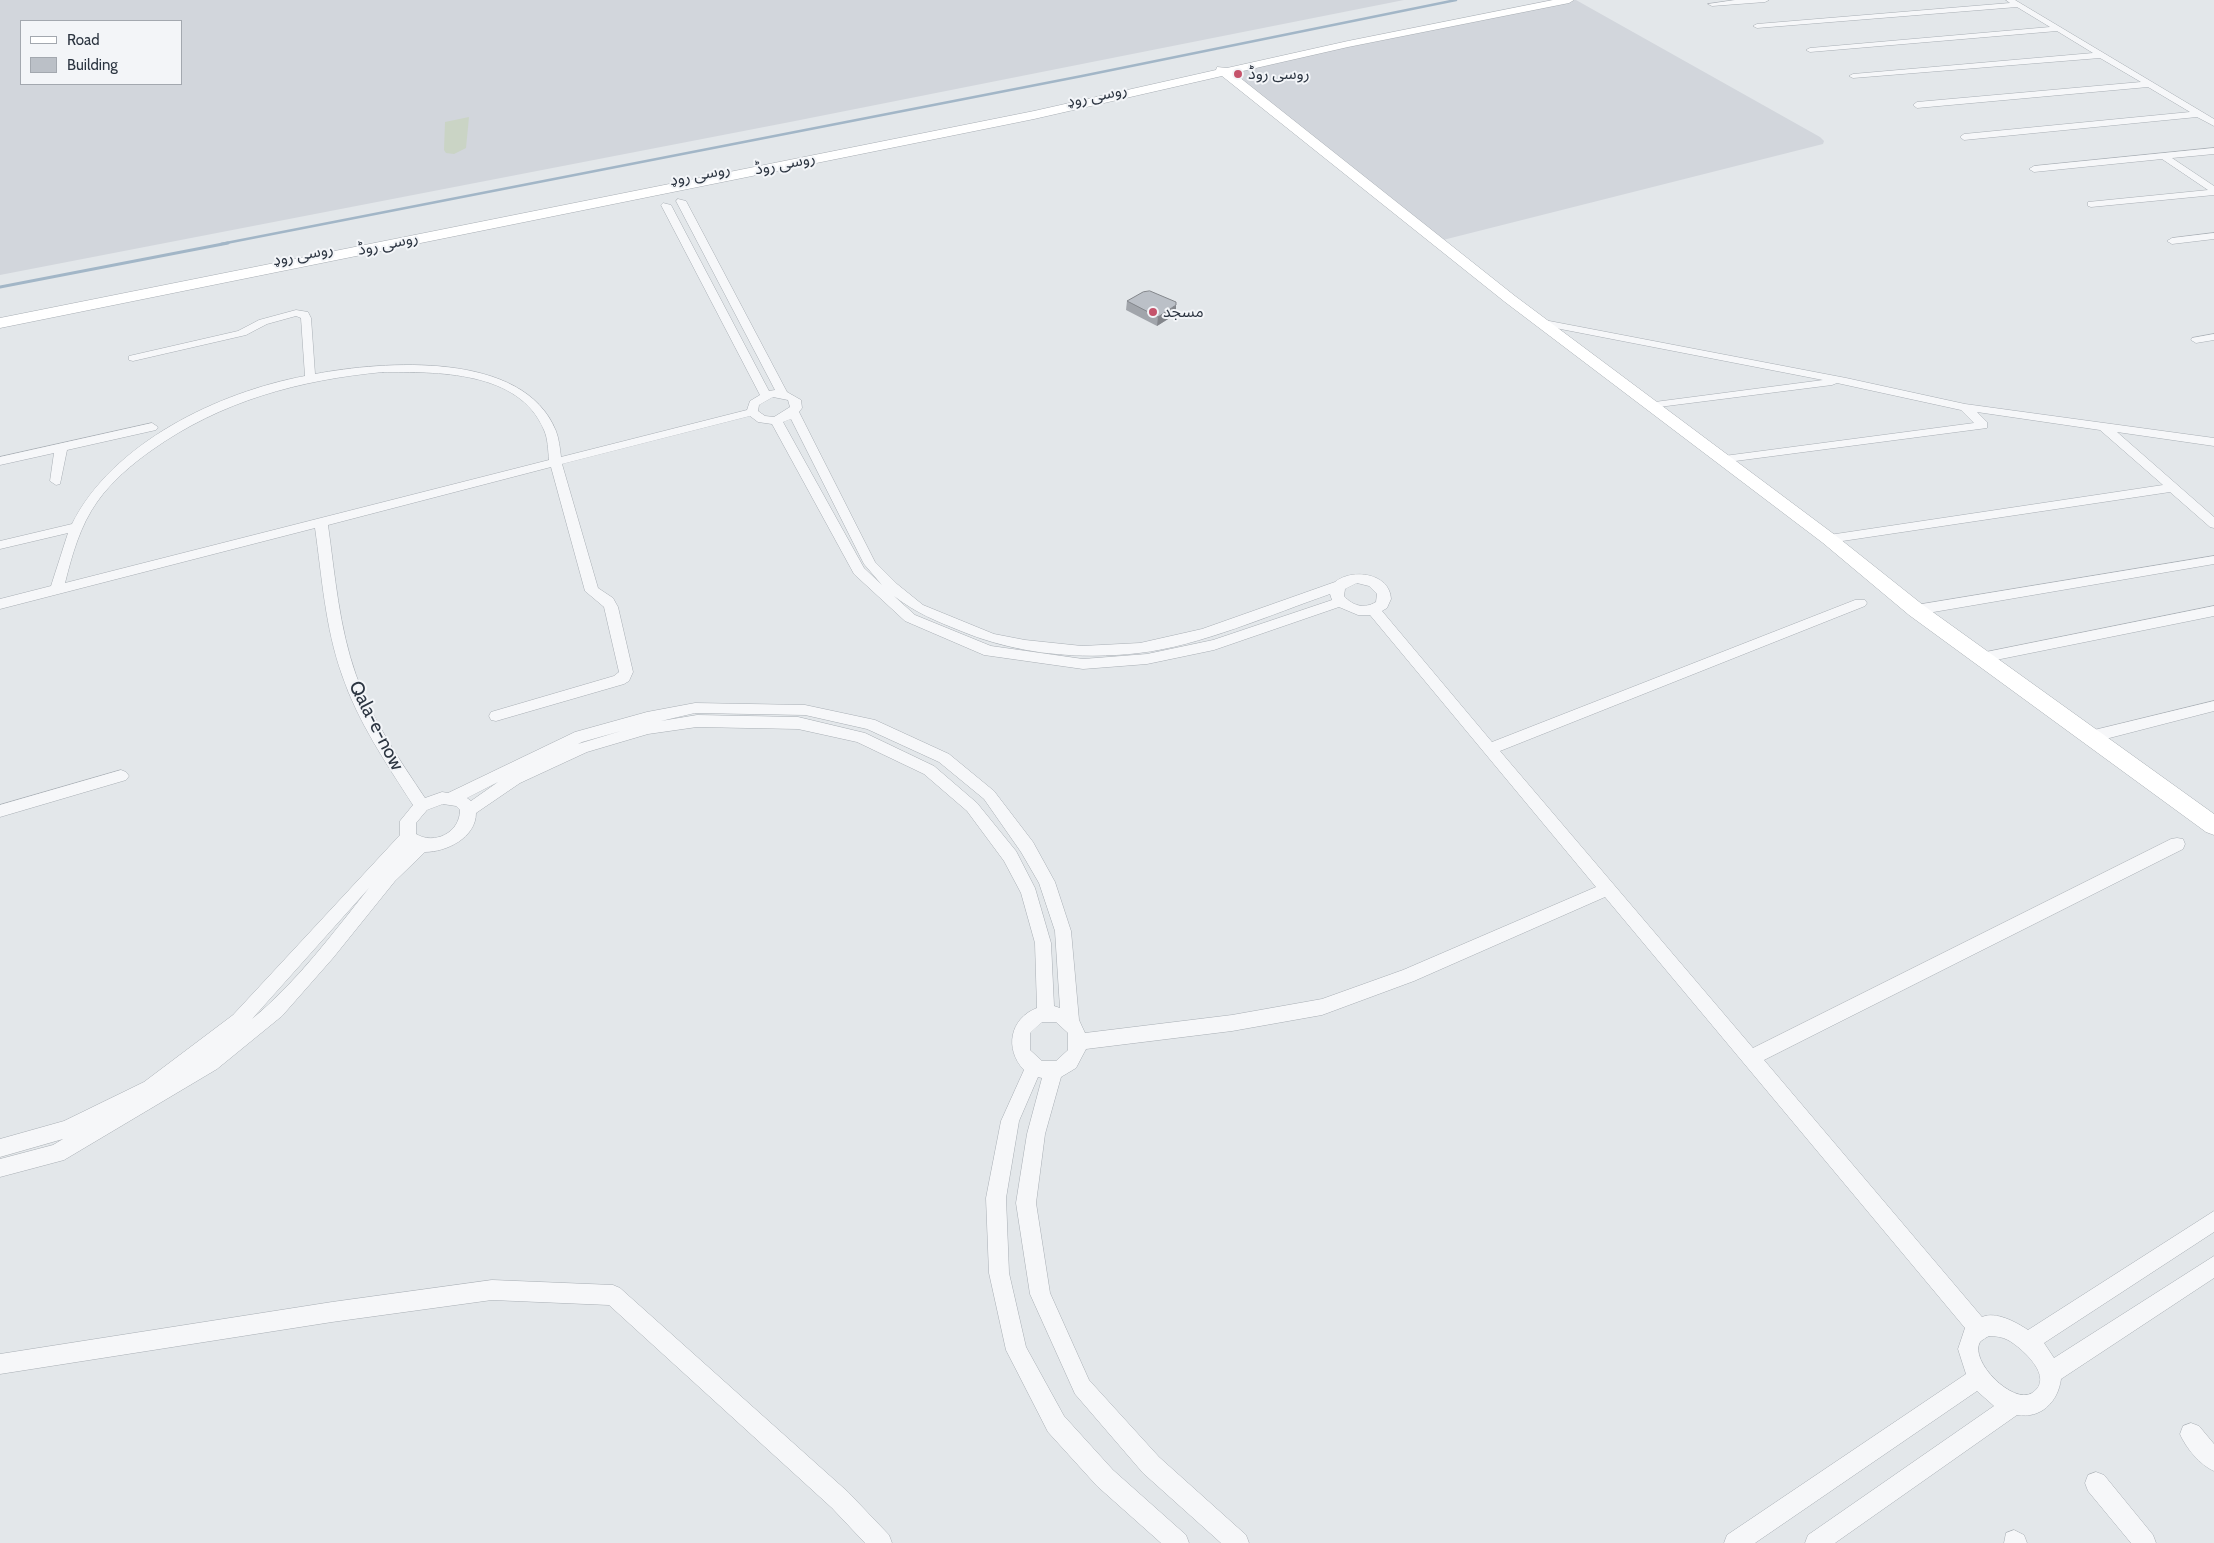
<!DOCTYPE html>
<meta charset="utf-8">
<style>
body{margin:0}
#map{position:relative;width:2214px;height:1543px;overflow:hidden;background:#e3e7ea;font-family:Cabin,sans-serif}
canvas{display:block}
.legend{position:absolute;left:20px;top:20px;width:162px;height:65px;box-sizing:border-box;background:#f3f5f8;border:1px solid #a3a8af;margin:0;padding:6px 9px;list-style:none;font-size:15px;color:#2c3541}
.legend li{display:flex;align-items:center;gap:10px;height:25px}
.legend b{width:25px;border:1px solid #a3a8af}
</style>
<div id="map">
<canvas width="2214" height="1543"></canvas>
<ul class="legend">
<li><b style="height:6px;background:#fff"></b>Road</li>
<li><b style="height:14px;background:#bbc0c7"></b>Building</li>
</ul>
</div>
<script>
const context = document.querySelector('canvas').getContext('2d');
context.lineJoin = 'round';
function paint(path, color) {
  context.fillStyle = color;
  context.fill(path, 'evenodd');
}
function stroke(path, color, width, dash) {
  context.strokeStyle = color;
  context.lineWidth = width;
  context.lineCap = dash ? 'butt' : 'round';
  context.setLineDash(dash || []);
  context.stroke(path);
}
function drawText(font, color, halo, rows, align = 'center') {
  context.font = font + ' Cabin,"Noto Sans Arabic",sans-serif';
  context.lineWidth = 4;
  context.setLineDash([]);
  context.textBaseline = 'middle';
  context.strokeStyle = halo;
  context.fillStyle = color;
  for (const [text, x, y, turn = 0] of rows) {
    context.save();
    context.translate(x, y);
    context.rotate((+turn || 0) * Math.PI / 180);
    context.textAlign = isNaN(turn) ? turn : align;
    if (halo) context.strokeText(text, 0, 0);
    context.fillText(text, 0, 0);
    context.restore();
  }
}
const built = new Path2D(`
 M0 0H1404L790 122 0 275ZM21 21H181V84H21Z
 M1569 0H1576L1820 137 1824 141 1823 144 1439 241 1226 73 1348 44Z`);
const green = new Path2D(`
 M469 117 466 148 454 154 446 153 444 150 445 122Z`);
const streamFar1 = new Path2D(`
 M221 244 1082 76 1456 0`);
const stream = new Path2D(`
 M0 287 228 243`);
const street = new Path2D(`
 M1735 0H1769L1765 2 1712 6 1708 4Z
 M2006 0H2015L2214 119V126L2197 117 1964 140 1960 137 1964 134 2190 112 2148 87 1917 108 1913 105 1917 102 2141 82 2100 58 1853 78 1849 76 1853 74 2093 53 2057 31 1810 52 1806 50 1810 48 2050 27 2017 7 1757 28 1753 26 1757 24 2010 3Z
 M2214 148V154L2172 158 2214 186V195L2091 207 2088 206V202L2208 190 2162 159 2034 172 2029 169 2034 166Z
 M678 199 686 201 787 392 801 400 802 408 799 412 875 562 897 584 923 605 994 634 1025 640 1082 646 1140 643 1202 629 1335 582C1352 568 1390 573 1391 599L1387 608 1382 611 1492 742 1855 600H1865L1867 603 1865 606 1500 751 1753 1048 2171 839 2177 838 2183 839 2185 844 2183 849 1764 1060 1982 1317C1996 1311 2016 1322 2028 1330L2214 1211V1232L2044 1343 2054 1358 2214 1256V1278L2061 1379C2058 1402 2041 1419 2017 1415L1835 1543H1805L1808 1535 1994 1406 1977 1391 1755 1543H1724L1727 1535 1966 1374 1958 1349 1965 1328 1605 897 1414 981 1322 1015 1232 1031 1086 1049 1076 1068 1061 1077 1045 1134 1036 1203 1050 1293 1089 1380 1159 1457 1246 1535 1249 1543H1221L1143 1473 1075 1394 1030 1294 1016 1203 1027 1134 1042 1078 1038 1077 1019 1121 1006 1198 1009 1273 1026 1347 1064 1416 1113 1470 1186 1535 1189 1543H1161L1097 1486 1048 1432 1006 1350 989 1273 986 1198 1001 1121 1024 1070C1004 1049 1010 1018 1037 1008L1035 943 1021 893 1004 861 967 811 924 774 857 742 798 729 697 727 648 734 587 752 520 783 476 813C476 838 446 852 425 852L395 881 333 958 282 1016 217 1069 64 1160 0 1177V1159L53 1145 63 1139 0 1157V1139L64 1121 144 1082 233 1015 400 835V821L413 805C386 763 358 722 342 675 325 627 322 577 315 528L0 609V599L51 586 68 533 0 549V541L72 524C112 443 219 392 305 376L301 318 296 316 267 324 246 335 133 361 129 360V356L238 331 259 320 296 310 308 312 311 318 315 374C383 361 524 350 556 431 559 439 560 448 561 457L747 410 750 401 760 395 661 205 663 203 671 205 769 391 775 390 676 201ZM383 372C436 372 519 370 544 430 548 439 548 450 549 460L65 583C72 555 80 526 97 502 111 482 132 464 152 450 221 401 299 380 383 372ZM773 397 788 400 790 407 774 417 765 416 758 411 759 405ZM750 416 758 422 772 424 854 574 905 621 984 655 1083 669 1147 664 1214 650 1339 607 1358 615H1370L1596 887 1403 970 1322 999 1232 1015 1085 1033 1079 1020 1071 931 1055 882 1033 842 994 791 949 754 875 720 805 705 695 703 647 712 575 732 448 793 442 792 425 798C399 759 372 720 356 675 339 627 335 575 328 525L551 467 585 591 604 607 619 672 614 676 491 712 489 716 491 720 496 721 624 684 629 681 633 672 618 607 613 598 598 588 562 464ZM791 419 864 564 882 585 864 568 783 422ZM1357 583 1369 586 1377 594 1376 602C1364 609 1353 606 1344 596L1345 589ZM1330 594 1332 600 1213 640 1147 654 1083 659 991 646 915 615 894 596C916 613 936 621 961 631 1016 654 1080 660 1139 653 1200 646 1272 614 1330 594ZM695 713 805 715 867 729 939 762 984 799 1021 852 1039 883 1055 931 1060 1008 1054 1006 1051 943 1035 888 1016 851 977 803 934 766 865 733 798 717 697 715 661 721ZM621 731 582 742 578 744ZM498 782 471 801 467 798ZM443 804 456 806 460 810C460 833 434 845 416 834V823L427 810ZM369 888C333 933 297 982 252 1019ZM1042 1022H1056L1068 1033V1050L1056 1061H1042L1030 1050V1033ZM1989 1336C1996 1336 2002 1337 2008 1340 2022 1348 2056 1378 2032 1393 2013 1405 1969 1361 1980 1342 1982 1340 1987 1337 1989 1336Z
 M2214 233V239L2172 244 2167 241 2172 238Z
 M1544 320 1846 378 1965 404 2214 438V446L2117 432 2214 517V528L2210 527 2170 492 1829 543 1824 542 1823 539 1824 536 1829 535 2163 485 2100 430 1977 412 1987 422V428L1720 463 1718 460 1720 457 1724 456 1974 423 1961 410 1837 383 1832 385 1651 408 1645 405 1647 403 1823 380 1540 325 1539 323Z
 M2214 334V340L2196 343 2191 340 2192 338Z
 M152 423 158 427 156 430 67 450 60 484 56 485 50 481 54 453 0 465V457Z
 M2214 556V564L1916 615 1909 610 1916 605Z
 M2214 606V616L1981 663 1974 658 1981 653Z
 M2214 701V711L2090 743 2085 741 2083 737 2085 733 2090 731Z
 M121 770 126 772 129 776 126 780 0 817V805Z
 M492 1280 613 1285 620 1288 848 1492 889 1535 892 1543H865L832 1508 609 1305 492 1300 332 1322 0 1374V1354L332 1302Z
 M2191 1423 2199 1426 2214 1444V1471C2200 1465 2186 1448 2180 1434L2183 1426Z
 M2096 1472 2104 1475 2153 1535 2156 1543H2131L2088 1491 2085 1483 2088 1475Z
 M2014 1530 2024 1535 2027 1543H2004L2006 1533Z`);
const secondary = new Path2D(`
 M1553 0H1574L1569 3 1348 47 1234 73 1515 296 1835 535 1923 605 2214 814V835L2206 832 1909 615 1823 543 1505 302 1222 76 1034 119 0 328V318L1034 111 1216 70 1217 67 1227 68 1348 41Z`);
const wall = new Path2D(`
 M1127 301 1176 314 1157 326 1126 310Z`);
const shadedWall = new Path2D(`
 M1176 305V314L1157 326 1158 317Z`);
const building = new Path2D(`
 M1150 291 1176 302V305L1158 317 1127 301 1143 292Z`);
const markers = [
 [1238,74,5,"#c5536b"],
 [1153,312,5,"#c5536b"]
];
const farPoinames = [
 ["روسی روڈ",1248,74],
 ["مسجد",1163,312]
];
const farStreetnames = [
 ["روسی روډ",1097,96,-12],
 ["روسی روڈ",785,164,-11],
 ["روسی روډ",700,175,-11],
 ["روسی روڈ",388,244,-12],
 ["روسی روډ",303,255,-11]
];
const streetNames = [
 ["Qala-e-now",376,726,63]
];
paint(built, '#d2d6dc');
paint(green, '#cad4c5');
stroke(streamFar1, '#a2b6c7', 2.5);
stroke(stream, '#a2b6c7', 3);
stroke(street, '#a8aeb4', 1);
stroke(secondary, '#a8aeb4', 1);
paint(street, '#f6f7f9');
paint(secondary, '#fff');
paint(wall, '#a1a5ab');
paint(shadedWall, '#83868b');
paint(building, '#bbc0c7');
stroke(building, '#83868b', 1);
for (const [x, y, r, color] of markers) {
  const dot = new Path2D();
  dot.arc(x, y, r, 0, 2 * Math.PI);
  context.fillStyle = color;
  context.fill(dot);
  stroke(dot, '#f3f5f8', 2);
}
drawText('16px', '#2c3541', '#f3f5f8', farPoinames, 'left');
drawText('16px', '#2c3541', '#f3f5f8', farStreetnames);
drawText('19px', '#2c3541', '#f3f5f8', streetNames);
</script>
